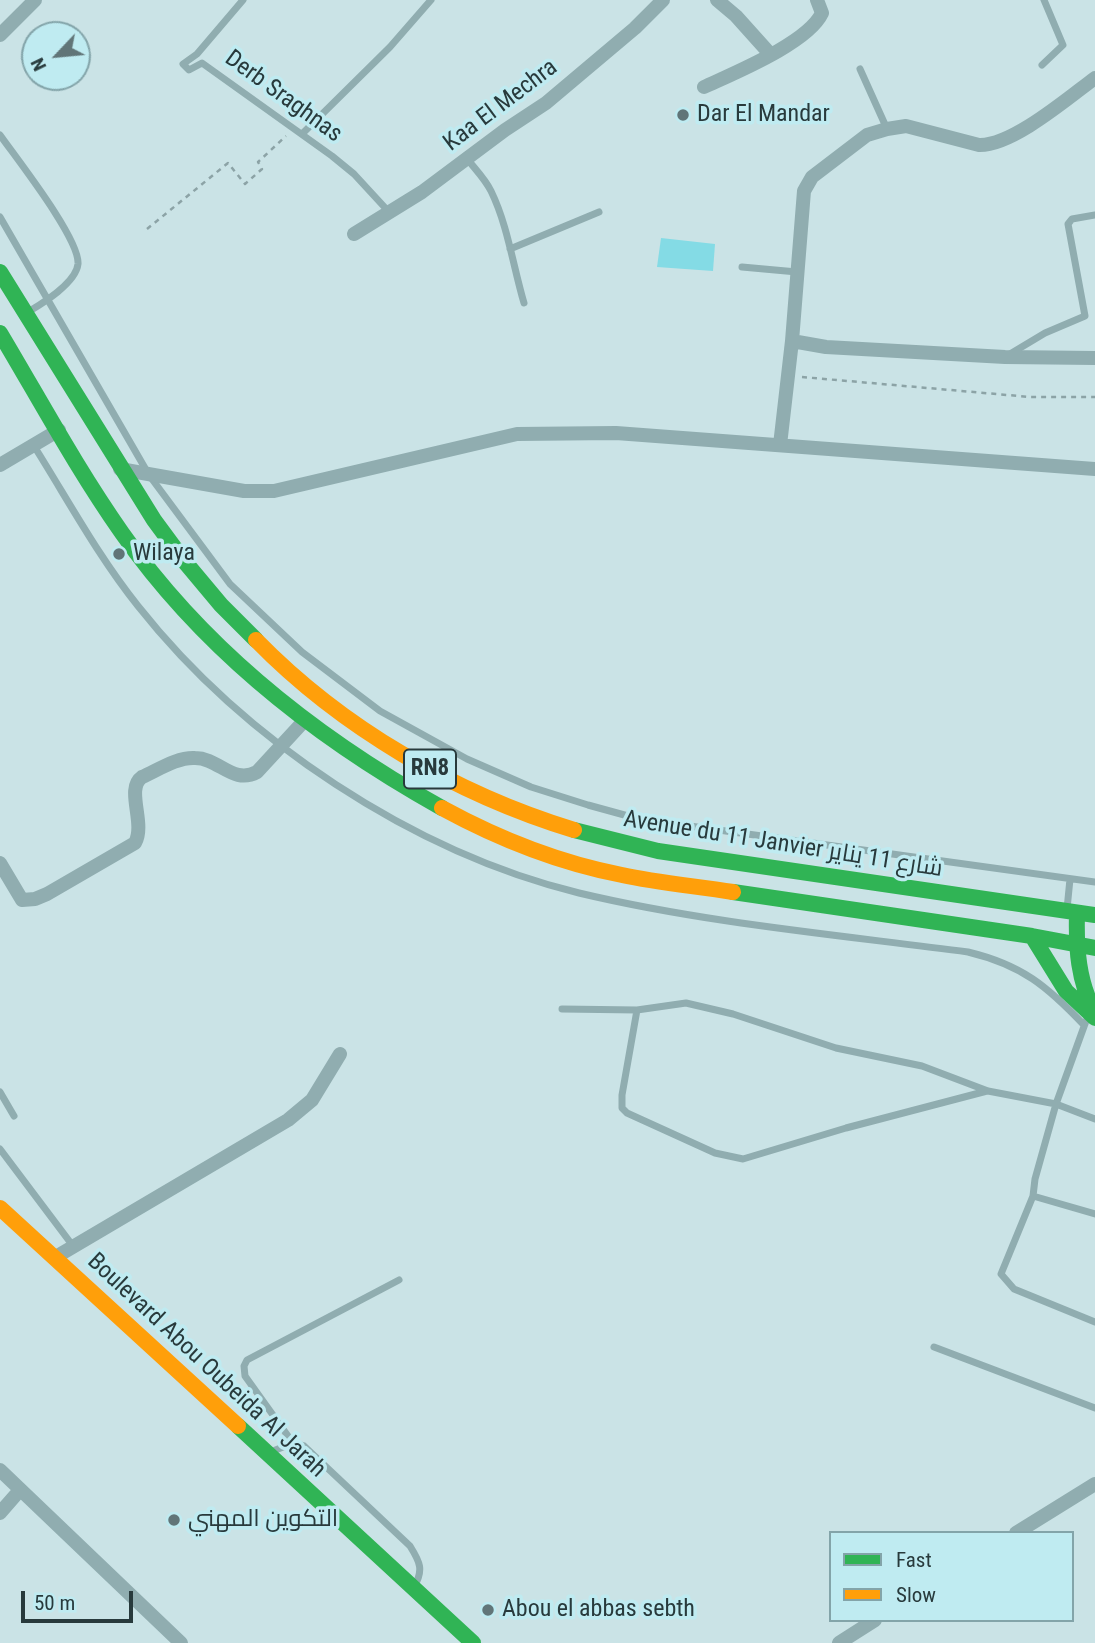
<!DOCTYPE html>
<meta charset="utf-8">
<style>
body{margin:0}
#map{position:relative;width:1095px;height:1643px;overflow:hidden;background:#cae3e6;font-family:"Roboto Condensed",sans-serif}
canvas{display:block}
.legend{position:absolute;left:829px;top:1531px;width:245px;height:91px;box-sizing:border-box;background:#bfebf1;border:2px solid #83a4a9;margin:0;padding:9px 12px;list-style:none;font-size:21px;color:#283a3c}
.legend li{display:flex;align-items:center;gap:14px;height:35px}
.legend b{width:35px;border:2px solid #83a4a9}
.north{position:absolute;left:21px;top:21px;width:70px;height:70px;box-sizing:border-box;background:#bfebf1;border:2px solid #83a4a9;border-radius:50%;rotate:244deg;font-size:19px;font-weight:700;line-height:28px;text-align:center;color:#283a3c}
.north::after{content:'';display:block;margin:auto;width:24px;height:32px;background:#617578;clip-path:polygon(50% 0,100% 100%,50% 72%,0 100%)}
.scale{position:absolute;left:21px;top:1591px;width:112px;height:32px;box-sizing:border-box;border:4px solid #283a3c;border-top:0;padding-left:9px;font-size:21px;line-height:24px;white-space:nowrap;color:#283a3c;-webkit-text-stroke:5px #bfebf1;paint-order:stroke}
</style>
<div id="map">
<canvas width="1095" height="1643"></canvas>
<ul class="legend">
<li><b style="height:9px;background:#30b455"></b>Fast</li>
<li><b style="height:9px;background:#ff9f0a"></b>Slow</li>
</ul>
<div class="north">N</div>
<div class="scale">50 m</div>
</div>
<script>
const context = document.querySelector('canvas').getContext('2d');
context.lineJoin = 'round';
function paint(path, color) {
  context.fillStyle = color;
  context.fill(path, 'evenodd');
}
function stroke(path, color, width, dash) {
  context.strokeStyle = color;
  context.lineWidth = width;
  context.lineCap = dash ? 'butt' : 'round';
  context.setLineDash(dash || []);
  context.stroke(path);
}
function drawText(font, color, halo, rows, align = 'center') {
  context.font = font + ' "Roboto Condensed",Cairo,sans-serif';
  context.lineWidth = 7;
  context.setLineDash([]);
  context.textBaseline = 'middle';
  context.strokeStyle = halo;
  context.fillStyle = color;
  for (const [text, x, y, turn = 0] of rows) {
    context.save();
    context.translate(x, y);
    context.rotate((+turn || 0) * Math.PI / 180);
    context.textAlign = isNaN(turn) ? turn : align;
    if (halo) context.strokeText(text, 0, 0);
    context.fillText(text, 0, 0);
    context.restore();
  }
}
const green = new Path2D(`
 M661 238 715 244 713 271 657 267Z`);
const path = new Path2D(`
 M147 229 228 163 245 184 262 169 258 162 286 136
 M802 377 1030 397H1095`);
const lane = new Path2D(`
 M243 0 197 54 183 64 189 70 202 63 332 156 354 174 389 212
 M1042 65 1063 45 1044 0
 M860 69 887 129
 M303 133 390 47 431 0
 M0 135C17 159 80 239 78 264 76 283 43 303 28 312
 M468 160C476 170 485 179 491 191 508 226 513 266 524 303
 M0 217 149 475 230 584 302 652 380 711 467 759 531 787 588 805 639 819 1095 882
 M510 249 599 212
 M742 267 797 272
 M1010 354 1045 333 1085 316 1068 224 1072 219 1095 215
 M34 446C68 500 98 556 138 606 244 740 412 852 579 893 705 923 839 935 968 952 1022 965 1047 986 1084 1025
 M1067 909 1070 879
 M562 1009 637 1010 686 1003 733 1014 836 1048 922 1066 988 1091 1056 1104 1095 1119
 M637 1010 622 1095V1108L627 1113 715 1153 743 1159 846 1128 987 1091
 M1086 1021 1056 1104 1035 1179 1033 1196 1001 1274 1014 1289 1095 1322
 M0 1092 14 1116
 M0 1149 73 1246
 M1033 1196 1095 1214
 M934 1347 1095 1408
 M293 1443 245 1376 244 1366 247 1360 399 1280
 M268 1453 293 1443 304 1446 410 1546C420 1562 424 1570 414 1587`);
const street = new Path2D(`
 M717 0 736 16 771 55
 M0 35 35 0
 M1095 78C1068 98 1012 146 979 145L906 126 887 129 867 135 812 177 804 191 792 341 826 347 1005 357 1095 358
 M704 87C734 73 808 43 822 13L817 0
 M354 234 422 192 505 130 546 103 635 28 663 0
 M780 445 792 341
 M0 465 59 430
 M120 469 244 491H274L517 434 616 433 1095 469
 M0 863 22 900 35 899 47 894 135 843C146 823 125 789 142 777 158 770 177 757 195 758 219 758 233 785 257 772L304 721
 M54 1258 288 1120 312 1100 340 1054
 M0 1470 181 1643
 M0 1513 20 1490
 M1016 1533 1095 1484
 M839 1643 875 1620`);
const fast = new Path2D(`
 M0 272 154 520 185 562 221 605 256 640
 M0 333C40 400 77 469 122 533 204 650 318 739 442 808
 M574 830 658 851 1095 915
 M733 892 1032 936 1095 948
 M1077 913C1076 948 1078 981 1095 1013
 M1032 936 1066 991 1095 1018
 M238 1426 473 1643`);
const slow = new Path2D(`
 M256 640C342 728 456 794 574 830
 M442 808C497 838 560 863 622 875 658 883 696 886 733 892
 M0 1208 238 1426`);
const markers = [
 [683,115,7,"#617578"],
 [119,554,7,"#617578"],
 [174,1520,7,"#617578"],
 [488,1610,7,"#617578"]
];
const shields = [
 [430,769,52]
];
const shieldNames = [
 ["RN8",430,769]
];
const streetNames = [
 ["Derb Sraghnas",283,97,36],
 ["Kaa El Mechra",501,106,-37],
 ["Avenue du 11 Janvier شارع 11 يناير",783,845,9],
 ["Boulevard Abou Oubeida Al Jarah",206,1366,43]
];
const poiNames = [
 ["Dar El Mandar",697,115],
 ["Wilaya",133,554],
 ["التكوين المهني",188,1520],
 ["Abou el abbas sebth",502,1610]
];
paint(green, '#84dbe5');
stroke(path, '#8ca3a6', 2.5, [5, 5]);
stroke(lane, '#90adb0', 7);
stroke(street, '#90adb0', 14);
stroke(fast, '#30b455', 16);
stroke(slow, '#ff9f0a', 16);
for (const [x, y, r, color] of markers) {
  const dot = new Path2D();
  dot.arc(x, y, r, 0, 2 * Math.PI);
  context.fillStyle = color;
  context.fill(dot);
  stroke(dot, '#bfebf1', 2.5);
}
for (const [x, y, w] of shields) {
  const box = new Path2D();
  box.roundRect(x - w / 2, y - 19.5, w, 39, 5);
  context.fillStyle = '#bfebf1';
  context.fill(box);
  stroke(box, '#283a3c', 2);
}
drawText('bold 23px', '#283a3c', null, shieldNames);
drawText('24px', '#283a3c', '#bfebf1', streetNames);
drawText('24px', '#283a3c', '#bfebf1', poiNames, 'left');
</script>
